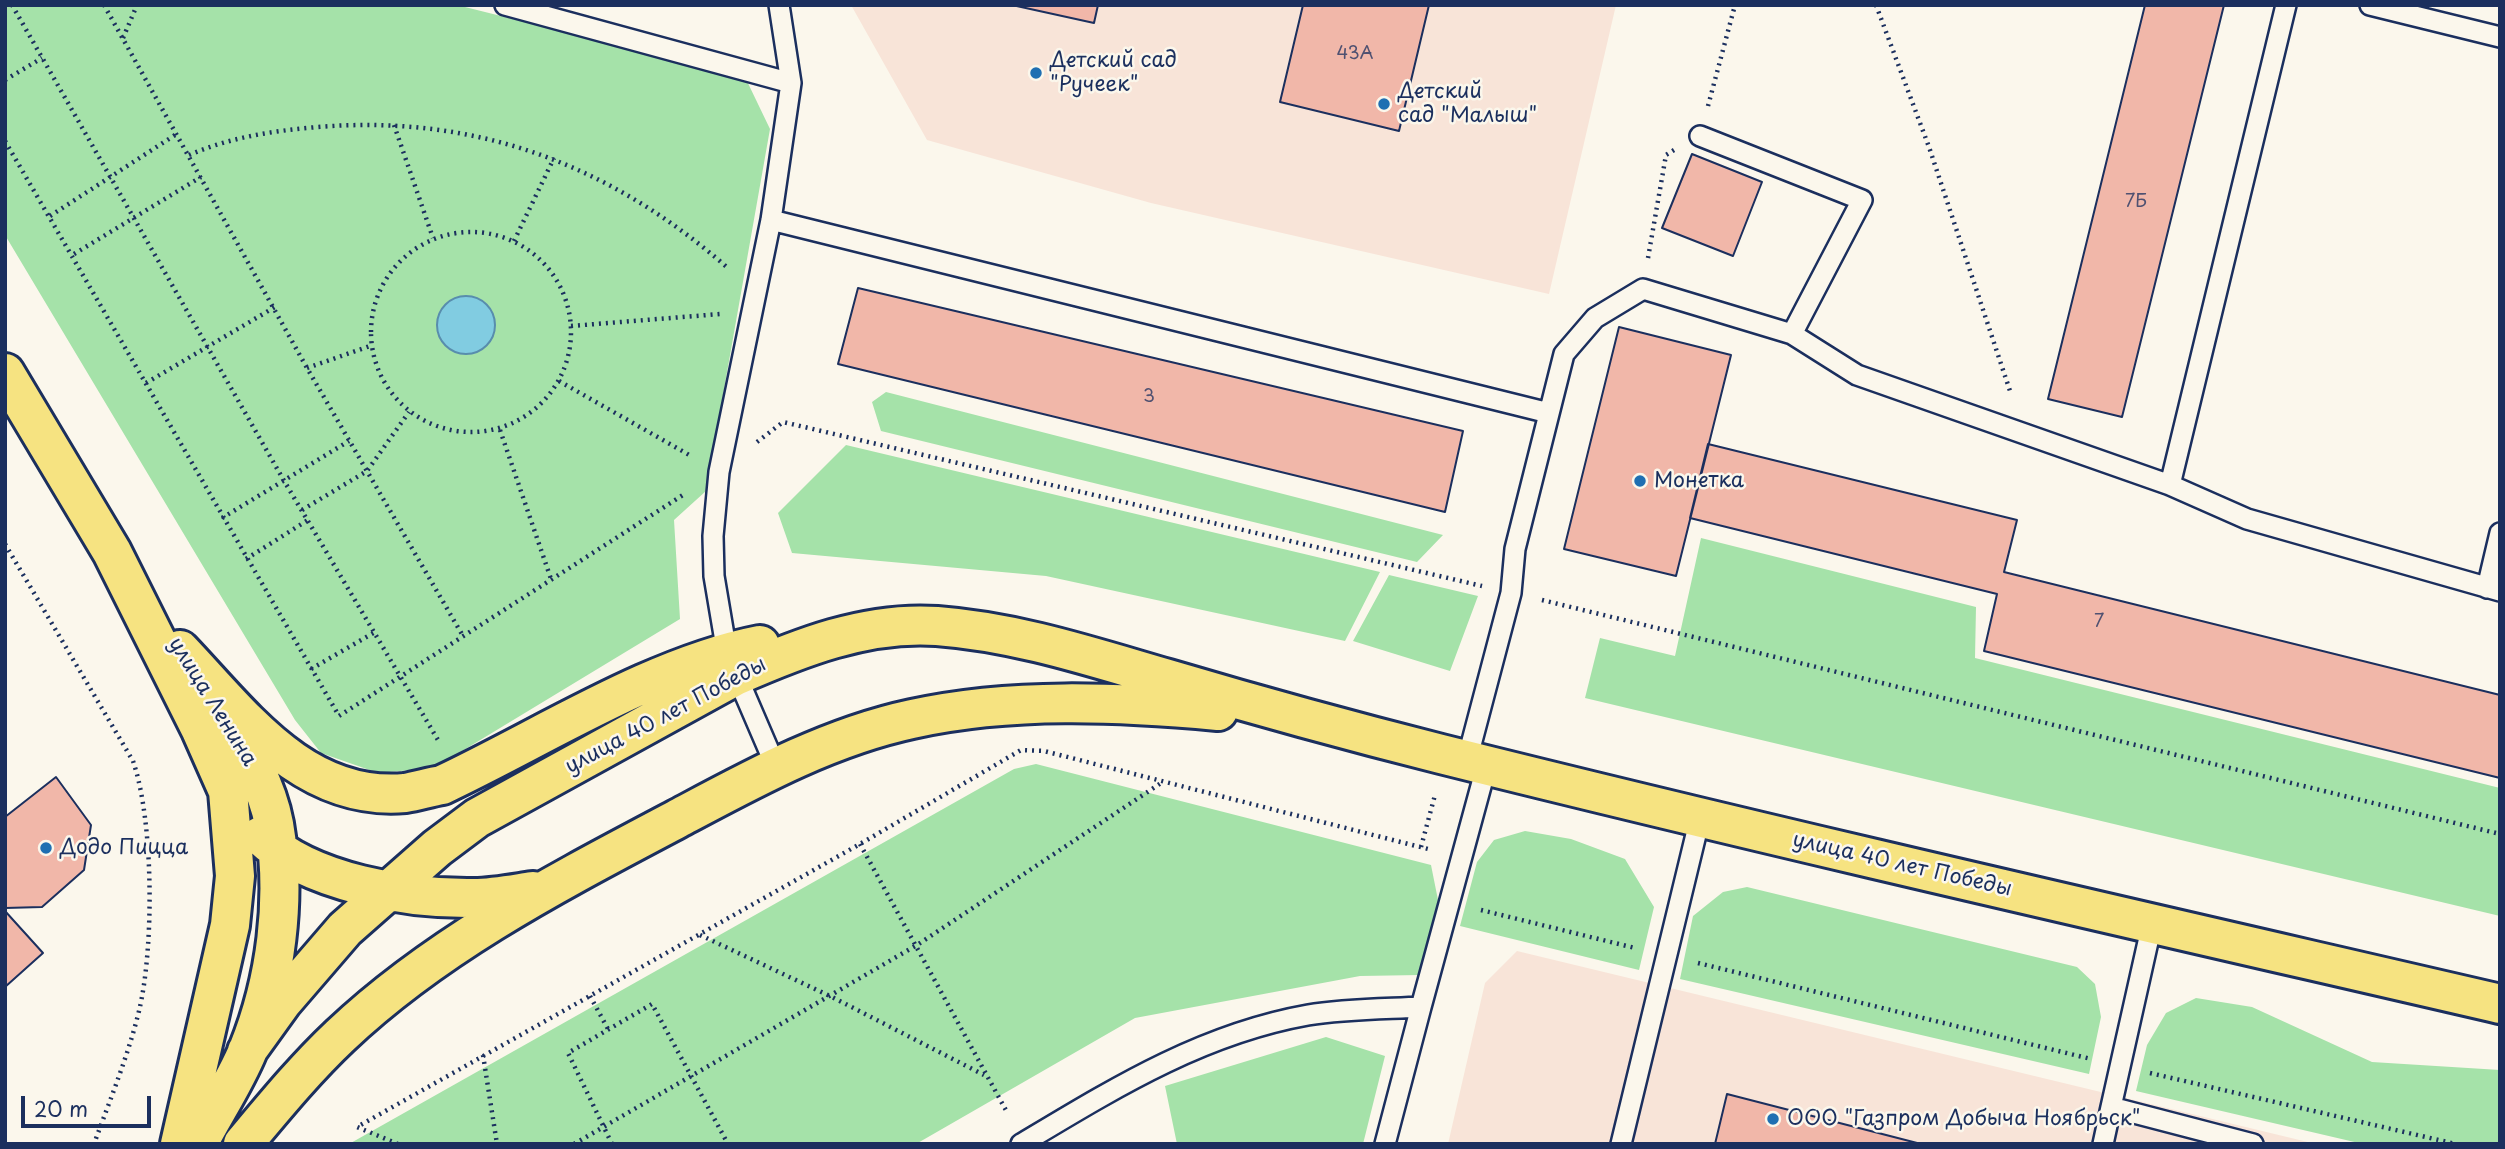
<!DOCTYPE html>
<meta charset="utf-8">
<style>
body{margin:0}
#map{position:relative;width:2505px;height:1149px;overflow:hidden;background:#fbf7ec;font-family:"Playpen Sans",sans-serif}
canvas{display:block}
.frame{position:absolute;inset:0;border:7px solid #1b2f5e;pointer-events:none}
.scale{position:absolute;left:21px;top:1096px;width:130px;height:32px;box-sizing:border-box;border:4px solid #1b2f5e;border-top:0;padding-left:9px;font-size:21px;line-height:24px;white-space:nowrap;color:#1b2f5e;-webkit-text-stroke:5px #fbf7ec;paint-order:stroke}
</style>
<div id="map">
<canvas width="2505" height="1149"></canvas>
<div class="frame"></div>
<div class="scale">20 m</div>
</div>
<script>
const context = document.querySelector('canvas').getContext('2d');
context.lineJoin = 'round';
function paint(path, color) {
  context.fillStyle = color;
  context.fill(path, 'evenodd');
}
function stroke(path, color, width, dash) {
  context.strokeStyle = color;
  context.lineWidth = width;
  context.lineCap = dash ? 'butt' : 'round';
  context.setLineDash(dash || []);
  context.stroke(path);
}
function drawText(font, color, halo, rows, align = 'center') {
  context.font = font + ' "Playpen Sans",sans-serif';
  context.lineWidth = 5;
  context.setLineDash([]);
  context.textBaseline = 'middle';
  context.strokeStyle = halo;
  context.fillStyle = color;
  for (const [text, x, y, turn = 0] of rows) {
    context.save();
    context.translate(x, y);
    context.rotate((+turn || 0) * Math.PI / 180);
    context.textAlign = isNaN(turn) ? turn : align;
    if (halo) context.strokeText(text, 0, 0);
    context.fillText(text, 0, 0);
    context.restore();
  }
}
const built = new Path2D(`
 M851 5H1616L1549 294 1151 203 927 140Z
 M1517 951 2316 1144H1448L1485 983Z`);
const green = new Path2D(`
 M5 5H457L745 77 770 129 706 491 674 520 680 619 434 768 378 773 321 753 295 720 5 235Z
 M886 392 1443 535 1417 562 881 431 872 402Z
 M846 445 1380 572 1345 641 1046 576 792 553 778 513Z
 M1701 538 1976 607 1975 658 2500 788V916L1585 698 1600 638 1675 656Z
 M1389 575 1478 596 1450 671 1353 641Z
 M1036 764 1431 865 1438 900 1420 975 1360 976 1135 1018 916 1144H349L1014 769Z
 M1525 831 1571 839 1625 859 1654 907 1639 970 1460 926 1477 862 1494 840Z
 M1747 887 2077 967 2095 984 2101 1017 2089 1074 1680 979 1693 916 1723 892Z
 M2196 998 2252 1007 2372 1062 2500 1070V1144H2363L2136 1091 2147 1045 2166 1013Z
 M1326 1037 1385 1056 1363 1144H1177L1165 1086Z`);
const water = new Path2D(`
 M437 325a29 29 0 1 1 58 0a29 29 0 1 1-58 0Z`);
const building = new Path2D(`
 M1012 5H1098L1094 23Z
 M1303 5H1429L1399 131 1280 102Z
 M2145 5H2224L2122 417 2048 399Z
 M1692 154 1762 182 1733 256 1662 228Z
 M858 288 1463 431 1445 512 838 364Z
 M1619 327 1731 355 1676 576 1564 549Z
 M1708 444 2017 520 2004 572 2500 695V778L1984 651 1997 594 1690 518Z
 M56 777 91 825 84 870 42 907 5 908V817Z
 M5 911 43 953 5 987Z
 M1727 1094 1921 1144H1715Z`);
const path = new Path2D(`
 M12 5 283 479 438 740
 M104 5 307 368 463 636
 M1876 5 1929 147 2011 394
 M123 38 137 5
 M5 80 42 58
 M1708 106 1735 5
 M394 125 433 238
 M5 141 339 716 686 493
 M189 155C231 137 272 131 318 127 476 114 611 165 729 269
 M50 216 175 135
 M371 332a100 100 0 1 1 200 0a100 100 0 1 1-200 0Z
 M514 241 554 158
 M74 254 201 177
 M1648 258 1666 155 1674 150
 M571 326 720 314
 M307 368 370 346
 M559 381 691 456
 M146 383 275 307
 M500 430 551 579
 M757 442 783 422 1482 586
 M302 510 367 471 409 412
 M222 518 349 441
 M5 544 133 761C154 822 154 949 139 1011 128 1056 110 1100 94 1144
 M246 559 308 520
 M1542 600 2500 834
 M311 669 375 632
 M860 844 1008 1114
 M1421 847 1435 795
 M1481 910 1635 948
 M700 935 832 997 984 1075
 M1698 963 2091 1059
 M590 996 608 1029
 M483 1055 497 1144
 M2150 1073 2456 1144
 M398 1144 357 1127 860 844 1021 750 1044 751 1432 850
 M574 1144 917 945 1161 783
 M612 1144 568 1053 652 1004 728 1144`);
const service = new Path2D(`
 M505 5 791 83
 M2370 5 2500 37
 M1700 136 1862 200 1792 334
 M771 220 1549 413
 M2170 485 2286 5
 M2487 588 2500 533
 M1467 760 1511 593 1515 549 1564 354 1595 318 1643 289 1792 334 1857 375 2170 485 2247 519 2500 591
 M776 767 727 653 714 576 713 536 719 472 771 220 791 83 779 5
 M2152 924 2111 1107 2253 1144
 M1021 1144C1113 1089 1201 1034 1308 1015 1345 1009 1384 1009 1421 1007L1487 764
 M1385 1144 1421 1007
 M1621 1144 1700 818
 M2103 1144 2111 1107`);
const primary = new Path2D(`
 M5 373 112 552 201 730 228 791 235 876 230 925 180 1144
 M180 650C242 715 303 802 405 793 417 791 430 787 442 785 542 738 652 666 760 645
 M261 836C309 883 408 899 474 898 493 898 513 894 533 891
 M247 1051 283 1001 345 929 437 848 477 818 735 676C799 648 866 621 937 626 1017 632 1092 657 1168 679 1259 706 1350 731 1441 754 1793 842 2146 922 2500 1004
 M198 1144C214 1113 235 1082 248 1050 276 981 287 898 274 824 267 786 246 750 225 718
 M243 1144C274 1107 305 1069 340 1036 437 944 560 881 677 819 752 779 828 737 912 719 1012 697 1118 702 1218 711`);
const markers = [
 [1036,73,7,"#1f6fb2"],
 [1384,104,7,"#1f6fb2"],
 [1640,481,7,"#1f6fb2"],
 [46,848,7,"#1f6fb2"],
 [1773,1119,7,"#1f6fb2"]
];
const numberNames = [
 ["43А",1355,54],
 ["7Б",2136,202],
 ["3",1149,397],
 ["7",2099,622]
];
const poiNames = [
 ["Детский сад",1050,61],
 ["\"Ручеек\"",1050,85],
 ["Детский",1398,92],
 ["сад \"Малыш\"",1398,116],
 ["Монетка",1654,481],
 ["Додо Пицца",60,848],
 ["ООО \"Газпром Добыча Ноябрьск\"",1787,1119]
];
const streetNames = [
 ["улица Ленина",212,702,58],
 ["улица 40 лет Победы",666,716,-28],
 ["улица 40 лет Победы",1902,865,13]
];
paint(built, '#f8e4d8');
paint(green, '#a5e2a9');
paint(water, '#81cce1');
stroke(water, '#588dad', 2);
paint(building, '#f1b7a9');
stroke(building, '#1b2f5e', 2);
stroke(service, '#1b2f5e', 24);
stroke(primary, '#1b2f5e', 44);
stroke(path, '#1b2f5e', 4.5, [2, 5]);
stroke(service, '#fbf7ec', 19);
stroke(primary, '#f6e381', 38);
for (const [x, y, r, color] of markers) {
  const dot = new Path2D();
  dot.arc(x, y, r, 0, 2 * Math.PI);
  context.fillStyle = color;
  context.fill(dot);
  stroke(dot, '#fbf7ec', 2.5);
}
drawText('18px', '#505171', null, numberNames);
drawText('21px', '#1b2f5e', '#fbf7ec', poiNames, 'left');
drawText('21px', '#1b2f5e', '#fbf7ec', streetNames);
</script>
